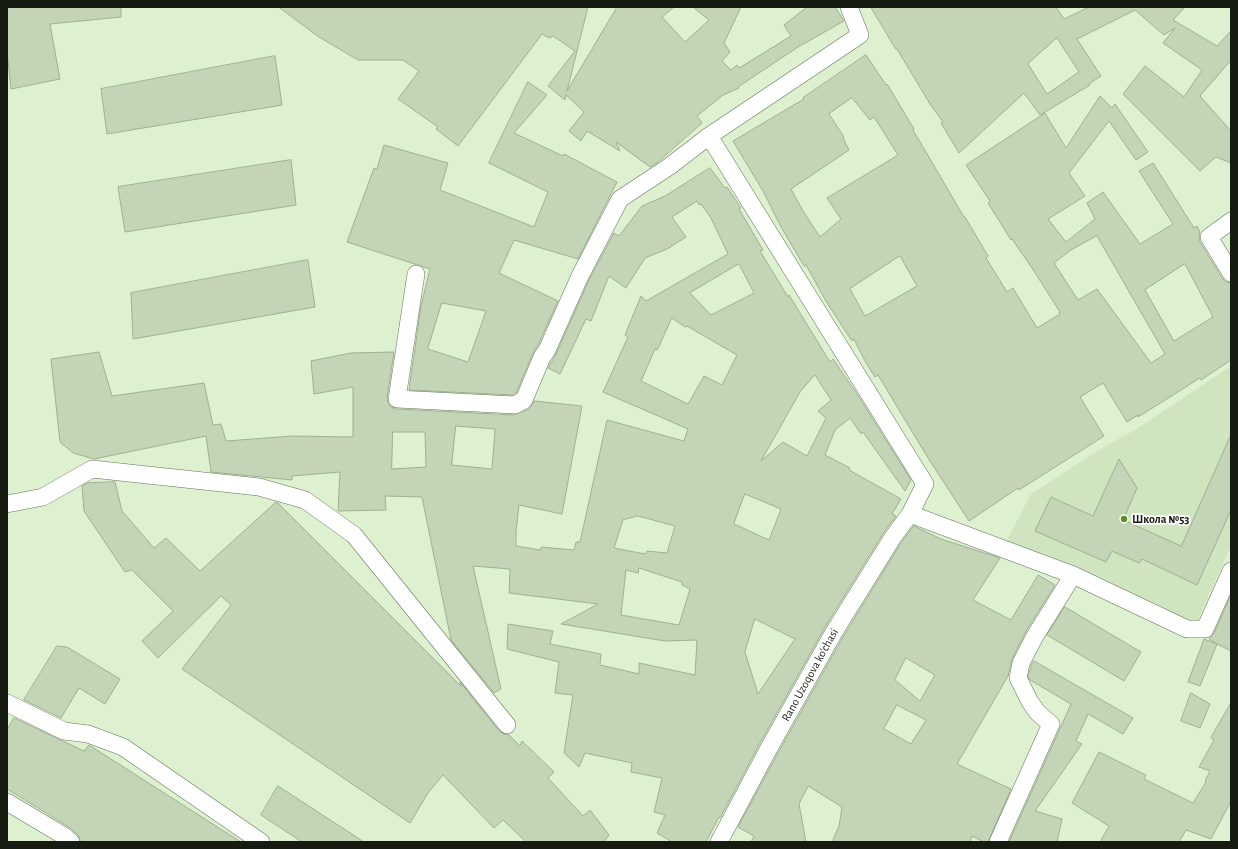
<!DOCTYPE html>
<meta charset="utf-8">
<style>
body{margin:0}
#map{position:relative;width:1238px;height:849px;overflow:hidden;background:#ddf0d0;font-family:"Alegreya Sans",sans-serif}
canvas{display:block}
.frame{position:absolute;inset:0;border:8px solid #151b10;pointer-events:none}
</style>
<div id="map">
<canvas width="1238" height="849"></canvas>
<div class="frame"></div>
</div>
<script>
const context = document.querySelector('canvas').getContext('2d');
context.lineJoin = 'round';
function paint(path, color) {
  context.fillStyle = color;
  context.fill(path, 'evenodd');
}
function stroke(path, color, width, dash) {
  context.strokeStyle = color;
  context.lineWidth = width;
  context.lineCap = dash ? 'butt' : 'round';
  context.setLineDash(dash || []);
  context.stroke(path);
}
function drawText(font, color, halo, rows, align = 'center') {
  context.font = font + ' "Alegreya Sans",sans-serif';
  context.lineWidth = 3.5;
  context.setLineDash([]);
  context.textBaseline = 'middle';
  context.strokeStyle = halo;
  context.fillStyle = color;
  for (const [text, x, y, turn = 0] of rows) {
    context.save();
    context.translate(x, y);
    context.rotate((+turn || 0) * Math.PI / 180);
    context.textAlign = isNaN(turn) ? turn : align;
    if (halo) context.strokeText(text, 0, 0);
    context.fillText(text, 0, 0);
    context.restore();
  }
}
const built = new Path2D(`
 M1231 366V546L1196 624 1005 544 1031 494 1102 448 1135 430Z`);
const building = new Path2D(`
 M7 7H121V17L50 24 60 79 11 89 7 52Z
 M279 7H588L567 91 617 7H674L662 17 685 42 709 20 693 7H741L724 43 730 52 722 61 731 70 737 65 739 68 791 36 784 25 807 7H835L844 21 798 47 738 87 739 88 723 95 697 116 702 123 658 162 650 167 616 142 620 151 587 131 581 141 569 131 584 112 566 95 565 100 548 86 575 51 553 36 549 38 542 34 458 146 436 129 438 127 398 99 419 71 403 60H358L319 37Z
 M871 7H1056L1064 19 1089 7H1185L1173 20 1217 46 1231 31V60L1200 96 1231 131V163L1216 157 1200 171 1123 94 1145 66 1184 97 1202 70 1163 43 1175 28 1164 35 1135 10 1077 39 1101 76 1089 84 1090 85 1040 115 1024 93 959 153 941 123 943 122 930 104 897 49H896ZM1057 38 1079 72 1047 94 1028 64Z
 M866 55 886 85 887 84 914 129 913 130 964 217H965L988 256 986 258 1007 292 1013 288 1037 328 1060 314 1059 313 1060 312 1032 268 1012 239 1011 240 988 203 990 201 966 165 1045 113 1066 148 1100 96 1112 108 1115 104 1148 152 1136 160 1109 121 1069 173 1085 196 1048 219 1066 242 1095 219 1087 203 1103 192 1140 244 1173 224 1139 171 1153 163 1194 228 1197 226 1200 232 1199 237 1200 242 1222 278 1226 282 1231 283V360L1201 380 1200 378 1138 417V415L1127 422 1103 383 1080 397 1104 436 1019 490 1018 488 969 521 928 458 878 375 875 377 865 361 854 339 852 341 827 303 806 265 804 266 780 225 763 191 733 141 804 99 803 98ZM852 98 870 120 874 117 898 155 827 198 841 219 820 237 803 211 791 189 849 150 843 138 844 137 829 114ZM1097 236 1165 354 1151 363 1097 289 1078 300 1054 263 1071 250ZM900 256 917 286 865 316 850 289ZM1185 264 1213 317 1174 341 1145 290Z
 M275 56 282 105 107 134 101 89Z
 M528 82 547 95 514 133 563 156 564 154 617 182 578 259 514 240 499 273 558 301 538 345 533 353 516 393 513 395 409 390 421 306 430 269 347 242 374 168 377 169 384 145 448 163 440 190 534 227 548 192 489 163ZM442 303 486 311 468 362 428 349Z
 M291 160 296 205 125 232 118 187Z
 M710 168 725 188 727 187 741 208 739 209 763 250 760 251 788 297 789 295 830 362 833 359 857 394 911 480 905 491 863 432 861 434 850 418 835 430 825 455 850 468 849 470 901 499 892 514 896 516 884 532 825 627 760 743 720 818 719 817 706 842H672L657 833 665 815 654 812 662 778 631 772 632 763 585 753 579 767 564 753 573 695 555 693 559 662 507 649 508 624 553 631 550 644 601 654 600 665 639 674V663L695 675 697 640 665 641 561 624 598 604 509 593 510 569 473 566 501 689 494 693 451 640 422 497 385 496 386 510 338 511 340 472 292 476V480L211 472 206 436 94 459 73 453 60 442 51 359 99 352 112 396 204 383 213 425 221 424 226 441 292 436 353 437V387L314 394 311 361 351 353 394 352 387 398 388 403 391 407 396 409 514 415 529 409 534 401 582 406 562 514 519 505 516 532V546L541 550V547L574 550 576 542H580L607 420 684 441 688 429 603 392 628 337 625 335 641 296 646 301 728 254 711 218 701 204 699 205 697 201 672 217 686 237 667 249 645 258 626 288 609 276 591 321 586 319 560 374 548 368 556 354 589 280 614 233 619 236 642 206 665 196ZM739 264 754 293 711 315 690 293ZM672 318 685 327 687 326 737 355 722 385 704 376 688 404 641 381 655 349 657 350ZM815 375 831 400 818 411 826 418 807 456 783 442 761 461 800 392ZM456 426 495 429 492 469 452 465ZM393 432H425L426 467 392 469ZM745 494 781 509 769 540 734 524ZM638 516 675 526 667 553 647 551 645 554 614 548 623 520ZM639 568 682 582V585L690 589 679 625 621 615 626 570 638 573ZM755 619 795 639 758 694 745 652Z
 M308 260 315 307 133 339 131 293Z
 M1231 435V510L1197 585 1142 559 1139 563 1112 551 1106 562 1035 531 1051 497 1093 516 1119 459 1137 488 1123 520 1181 546Z
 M115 482 122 511 154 548 166 538 200 571 276 502 278 503 461 686 460 682 499 731 504 734 509 735 520 746 522 741 554 772 548 778 583 816 590 810 609 835 604 842H526L503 820 494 828 443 775 428 793 410 823 182 669 231 605 221 596 158 658 142 641 173 611 132 570 125 572 84 511 82 486 87 483Z
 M914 526 941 539 1000 558 973 600 1011 620 1038 575 1055 585 1026 631 1012 659 1008 676 957 764 1011 789 988 842H984L972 836 970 842H832L839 826 842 807 808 786 799 804 806 842H751L754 836 738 827 778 753 843 637 901 543ZM906 658 935 675 920 701 895 680ZM897 705 926 720 911 744 884 729Z
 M1231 595V651L1217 644 1200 686 1188 682 1204 639 1217 644 1209 639 1214 633Z
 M1065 607 1141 652 1124 681 1047 635Z
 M57 646 67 647 120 679 105 704 79 688 61 718 24 700Z
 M1034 661 1133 718 1123 734 1088 714 1076 741 1082 744 1035 811 1062 819 1057 842H1009L1071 704 1030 680 1028 677 1031 666Z
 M1191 693 1210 704 1200 728 1181 721Z
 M1231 703V801L1211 839 1186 830 1179 842H1100L1109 826 1072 803 1099 752 1146 775 1144 779 1193 803 1206 782 1205 781 1210 771 1199 767 1214 740 1211 738Z
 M14 718 84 751 89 745 241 842H81L78 835 69 827 7 789V730Z
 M278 786 364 842H302L261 815Z`);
const minor = new Path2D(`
 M709 136 925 484 910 514 893 537 834 632 769 748 719 842
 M1231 221 1209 237 1231 273
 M416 274 397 399 515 405 524 400 542 357 547 350 580 276 620 199 670 166 709 136 860 35 849 7
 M7 504 43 497 92 469 259 487 305 500 354 535 507 725
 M910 514 1073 575 1187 629H1205L1231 571
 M7 703 64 731 88 734 123 747 261 842
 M7 802 64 836 71 842
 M998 842 1051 724 1038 713 1030 702 1018 678 1021 663 1035 636 1073 575`);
const markers = [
 [1124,519,4,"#5c9029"]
];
const poiNames = [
 ["Школа №53",1132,519]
];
const streetNames = [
 ["Rano Uzoqova ko'chasi",810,675,-61]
];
paint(built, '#cee5bf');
paint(building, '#c3d5b6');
stroke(building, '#9eb092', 1);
stroke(minor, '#627357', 18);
stroke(minor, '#fff', 17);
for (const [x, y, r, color] of markers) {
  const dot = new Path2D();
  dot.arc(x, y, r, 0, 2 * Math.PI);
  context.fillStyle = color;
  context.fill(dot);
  stroke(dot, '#fff', 1.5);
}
drawText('bold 12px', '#151b10', '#fff', poiNames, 'left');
drawText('12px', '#151b10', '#fff', streetNames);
</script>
